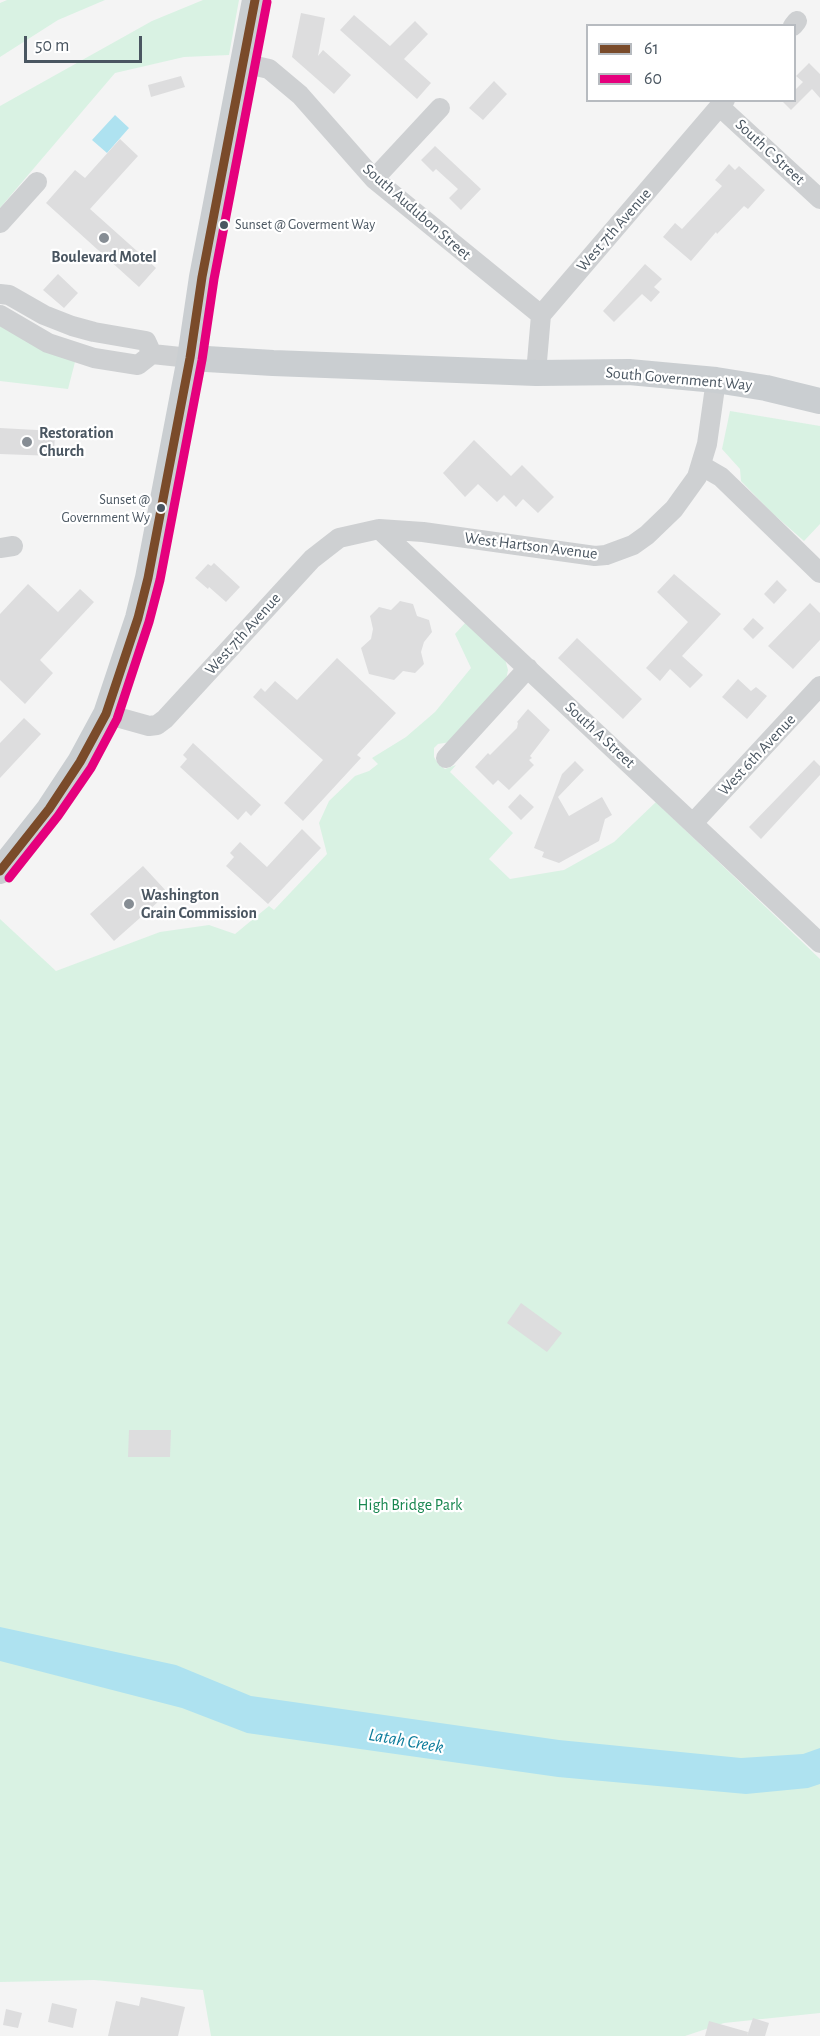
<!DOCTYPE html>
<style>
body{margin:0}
#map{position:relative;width:820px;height:2036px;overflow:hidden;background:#f4f4f4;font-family:"Alegreya Sans",sans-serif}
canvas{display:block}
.legend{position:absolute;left:586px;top:24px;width:210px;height:78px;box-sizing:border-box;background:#fff;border:2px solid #b7bbc0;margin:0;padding:8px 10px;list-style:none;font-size:18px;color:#4a5661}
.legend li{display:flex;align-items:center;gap:12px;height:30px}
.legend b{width:30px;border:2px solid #b7bbc0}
.scale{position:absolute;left:24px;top:36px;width:118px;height:27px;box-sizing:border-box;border:3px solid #4a5661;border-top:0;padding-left:8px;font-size:18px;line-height:21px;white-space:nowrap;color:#4a5661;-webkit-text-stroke:4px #fff;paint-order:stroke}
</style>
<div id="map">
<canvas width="820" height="2036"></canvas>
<ul class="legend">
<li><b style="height:8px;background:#7a4b2a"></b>61</li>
<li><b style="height:8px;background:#e5007d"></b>60</li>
</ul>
<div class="scale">50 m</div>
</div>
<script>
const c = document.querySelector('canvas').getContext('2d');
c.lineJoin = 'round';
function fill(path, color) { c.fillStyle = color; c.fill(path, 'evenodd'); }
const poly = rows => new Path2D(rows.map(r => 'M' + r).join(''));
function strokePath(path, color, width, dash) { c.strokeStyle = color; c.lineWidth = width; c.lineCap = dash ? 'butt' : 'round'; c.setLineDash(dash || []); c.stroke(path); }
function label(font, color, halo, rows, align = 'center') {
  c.font = font + ' "Alegreya Sans",sans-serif'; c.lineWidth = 4.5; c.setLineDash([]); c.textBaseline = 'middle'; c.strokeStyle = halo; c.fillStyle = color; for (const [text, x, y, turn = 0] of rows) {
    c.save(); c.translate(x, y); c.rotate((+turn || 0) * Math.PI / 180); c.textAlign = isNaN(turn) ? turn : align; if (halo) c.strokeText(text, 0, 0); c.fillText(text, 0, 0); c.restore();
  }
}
fill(poly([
 [7,0,105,0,58,20,0,57,0,3],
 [203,0,239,0,229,55,184,57,115,73,0,208,0,106,152,21],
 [0,324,75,362,68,389,0,381],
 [730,411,820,426,820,524,804,541,771,512,741,481,740,469,722,449],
 [466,622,505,659,508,670,506,680,457,741,438,744,434,748,434,757,439,765,445,769,456,765,450,772,513,833,489,859,510,879,564,870,614,842,656,802,820,959,820,2013,724,2023,685,2036,211,2036,203,1990,94,1980,0,1982,0,919,56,971,160,932,209,925,235,934,269,906,274,910,327,854,319,823,329,801,355,776,369,771,378,764,372,758,406,737,435,712,471,668,455,634]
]), '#d9f2e3');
fill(poly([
 [115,115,129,128,107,153,92,140],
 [0,1627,176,1665,251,1696,559,1740,741,1758,803,1754,820,1748,820,1784,808,1788,746,1794,558,1777,247,1733,182,1708,0,1661]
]), '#aee2f0');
fill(poly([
 [301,13,325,18,318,56,323,50,351,75,334,94,292,57],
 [354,15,390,46,415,21,428,34,404,59,431,83,417,99,340,30],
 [809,63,820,74,820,98,812,89,791,110,783,102,795,100,795,90,803,82,796,76],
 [181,76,185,87,151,97,148,85],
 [494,81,507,94,483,120,469,108],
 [120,139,138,156,90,209,156,268,139,287,46,203,75,170,85,178],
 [435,146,481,189,461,210,449,198,458,189,436,169,433,172,421,160],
 [729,164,735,170,739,166,765,190,748,209,744,206,717,234,716,232,691,261,663,237,675,223,682,229,722,186,715,180],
 [645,264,662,279,654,287,660,292,651,302,642,294,614,322,603,311],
 [58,274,78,293,64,308,43,290],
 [0,428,55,431,54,456,0,454],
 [474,440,511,476,522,465,554,497,538,513,523,499,516,507,504,495,497,502,478,484,465,497,443,473],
 [214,563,240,587,226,602,209,587,208,589,195,578,208,564,211,566],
 [674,574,721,614,682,656,703,675,690,688,670,669,660,681,646,668,688,622,657,592],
 [777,580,787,590,774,604,764,594],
 [28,584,58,612,80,589,94,602,40,660,53,673,25,704,0,680,0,614],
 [400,601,413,604,417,616,429,620,432,632,424,642,421,652,424,664,415,673,403,671,394,680,369,674,361,648,371,639,373,629,370,616,379,607,391,610],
 [810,603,820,613,820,640,793,669,768,646],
 [753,618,764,628,753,639,743,629],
 [577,638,642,699,623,719,558,658],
 [337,658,396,713,357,755,361,758,303,821,284,803,323,760,253,697,261,688,265,692,275,681,297,700],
 [738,679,751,691,756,687,767,696,747,719,722,697],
 [528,709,550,730,530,756,532,758,529,760,534,765,509,790,498,780,493,785,475,767,488,753,490,755,517,728,518,723,517,722],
 [24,718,41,734,0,778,0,743],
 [193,743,261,805,251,816,246,811,238,820,180,767,187,759,183,755],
 [814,760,820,766,820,775,761,839,749,827],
 [575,761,584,770,558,797,569,816,602,797,612,815,605,819,599,841,559,863,542,857,544,852,534,848,562,774],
 [520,794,534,807,521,820,508,807],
 [302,829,321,848,268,904,226,866,234,857,230,853,240,842,267,867],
 [143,866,168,893,114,941,90,914],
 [521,1303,562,1333,547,1352,507,1323],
 [129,1430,171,1430,170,1457,128,1457],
 [141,1997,185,2007,178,2036,108,2036,116,2001,139,2006],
 [52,2003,77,2009,73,2028,48,2022],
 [6,2009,22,2013,18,2028,3,2025],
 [753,2018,769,2023,765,2036,747,2036],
 [709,2021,748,2032,747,2036,705,2036]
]), '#ddddde');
strokePath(poly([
 [793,26,797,21],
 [243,63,269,69,300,95,374,179,541,315],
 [719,106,820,199],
 [374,179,440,108],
 [0,223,37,182],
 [0,294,9,295,44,315,72,326,94,332,146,341,152,354],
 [0,315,48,343,94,358,138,365,152,354,190,358],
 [536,373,541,315,725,100],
 [702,466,721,477,820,573],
 [379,529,820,943],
 [0,548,13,546],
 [106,714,149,726,157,725,165,719,312,559,339,538,379,529,423,532,595,556,606,555,633,545,647,535,674,509,697,477,707,444,716,380],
 [446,758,528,668],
 [693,823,820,686]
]), '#ced0d2', 20);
strokePath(poly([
 [190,358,273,363,536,373,629,372,716,380,766,388,820,401],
 [0,871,49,809,80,762,106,714,138,618,148,578,190,358,202,277,255,0]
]), '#caced1', 26);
strokePath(poly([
 [0,871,49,809,80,762,106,714,138,618,148,578,190,358,202,277,255,0]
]), '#7a4b2a', 9);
strokePath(poly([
 [9,878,58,816,91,768,117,719,149,622,160,580,202,360,214,279,267,2]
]), '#e5007d', 9);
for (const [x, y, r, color] of [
 [224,225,5,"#4a5661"],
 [104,238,6,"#868d94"],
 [27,442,6,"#868d94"],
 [161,508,5,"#4a5661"],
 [129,904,6,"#868d94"]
]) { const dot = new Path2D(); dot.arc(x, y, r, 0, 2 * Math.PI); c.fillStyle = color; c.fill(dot); strokePath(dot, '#fff', 2); }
label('14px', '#4a5661', '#fff', [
 ["Sunset @ Goverment Way",235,225],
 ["Sunset @",150,500,"right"],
 ["Government Wy",150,518,"right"]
], 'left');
label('16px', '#4a5661', '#fff', [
 ["South C Street",770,152,43],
 ["South Audubon Street",417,212,41],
 ["West 7th Avenue",614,230,-49],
 ["South Government Way",679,379,5],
 ["West Hartson Avenue",531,546,7],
 ["West 7th Avenue",243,634,-48],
 ["South A Street",600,735,43],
 ["West 6th Avenue",757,755,-47]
]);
label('bold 16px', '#4a5661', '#fff', [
 ["Boulevard Motel",104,257,"center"],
 ["Restoration",39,433],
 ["Church",39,451],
 ["Washington",141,895],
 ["Grain Commission",141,913]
], 'left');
label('16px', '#17864f', '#fff', [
 ["High Bridge Park",410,1505]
]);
label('italic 18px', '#0c7c9b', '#fff', [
 ["Latah Creek",406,1741,10]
]);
</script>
